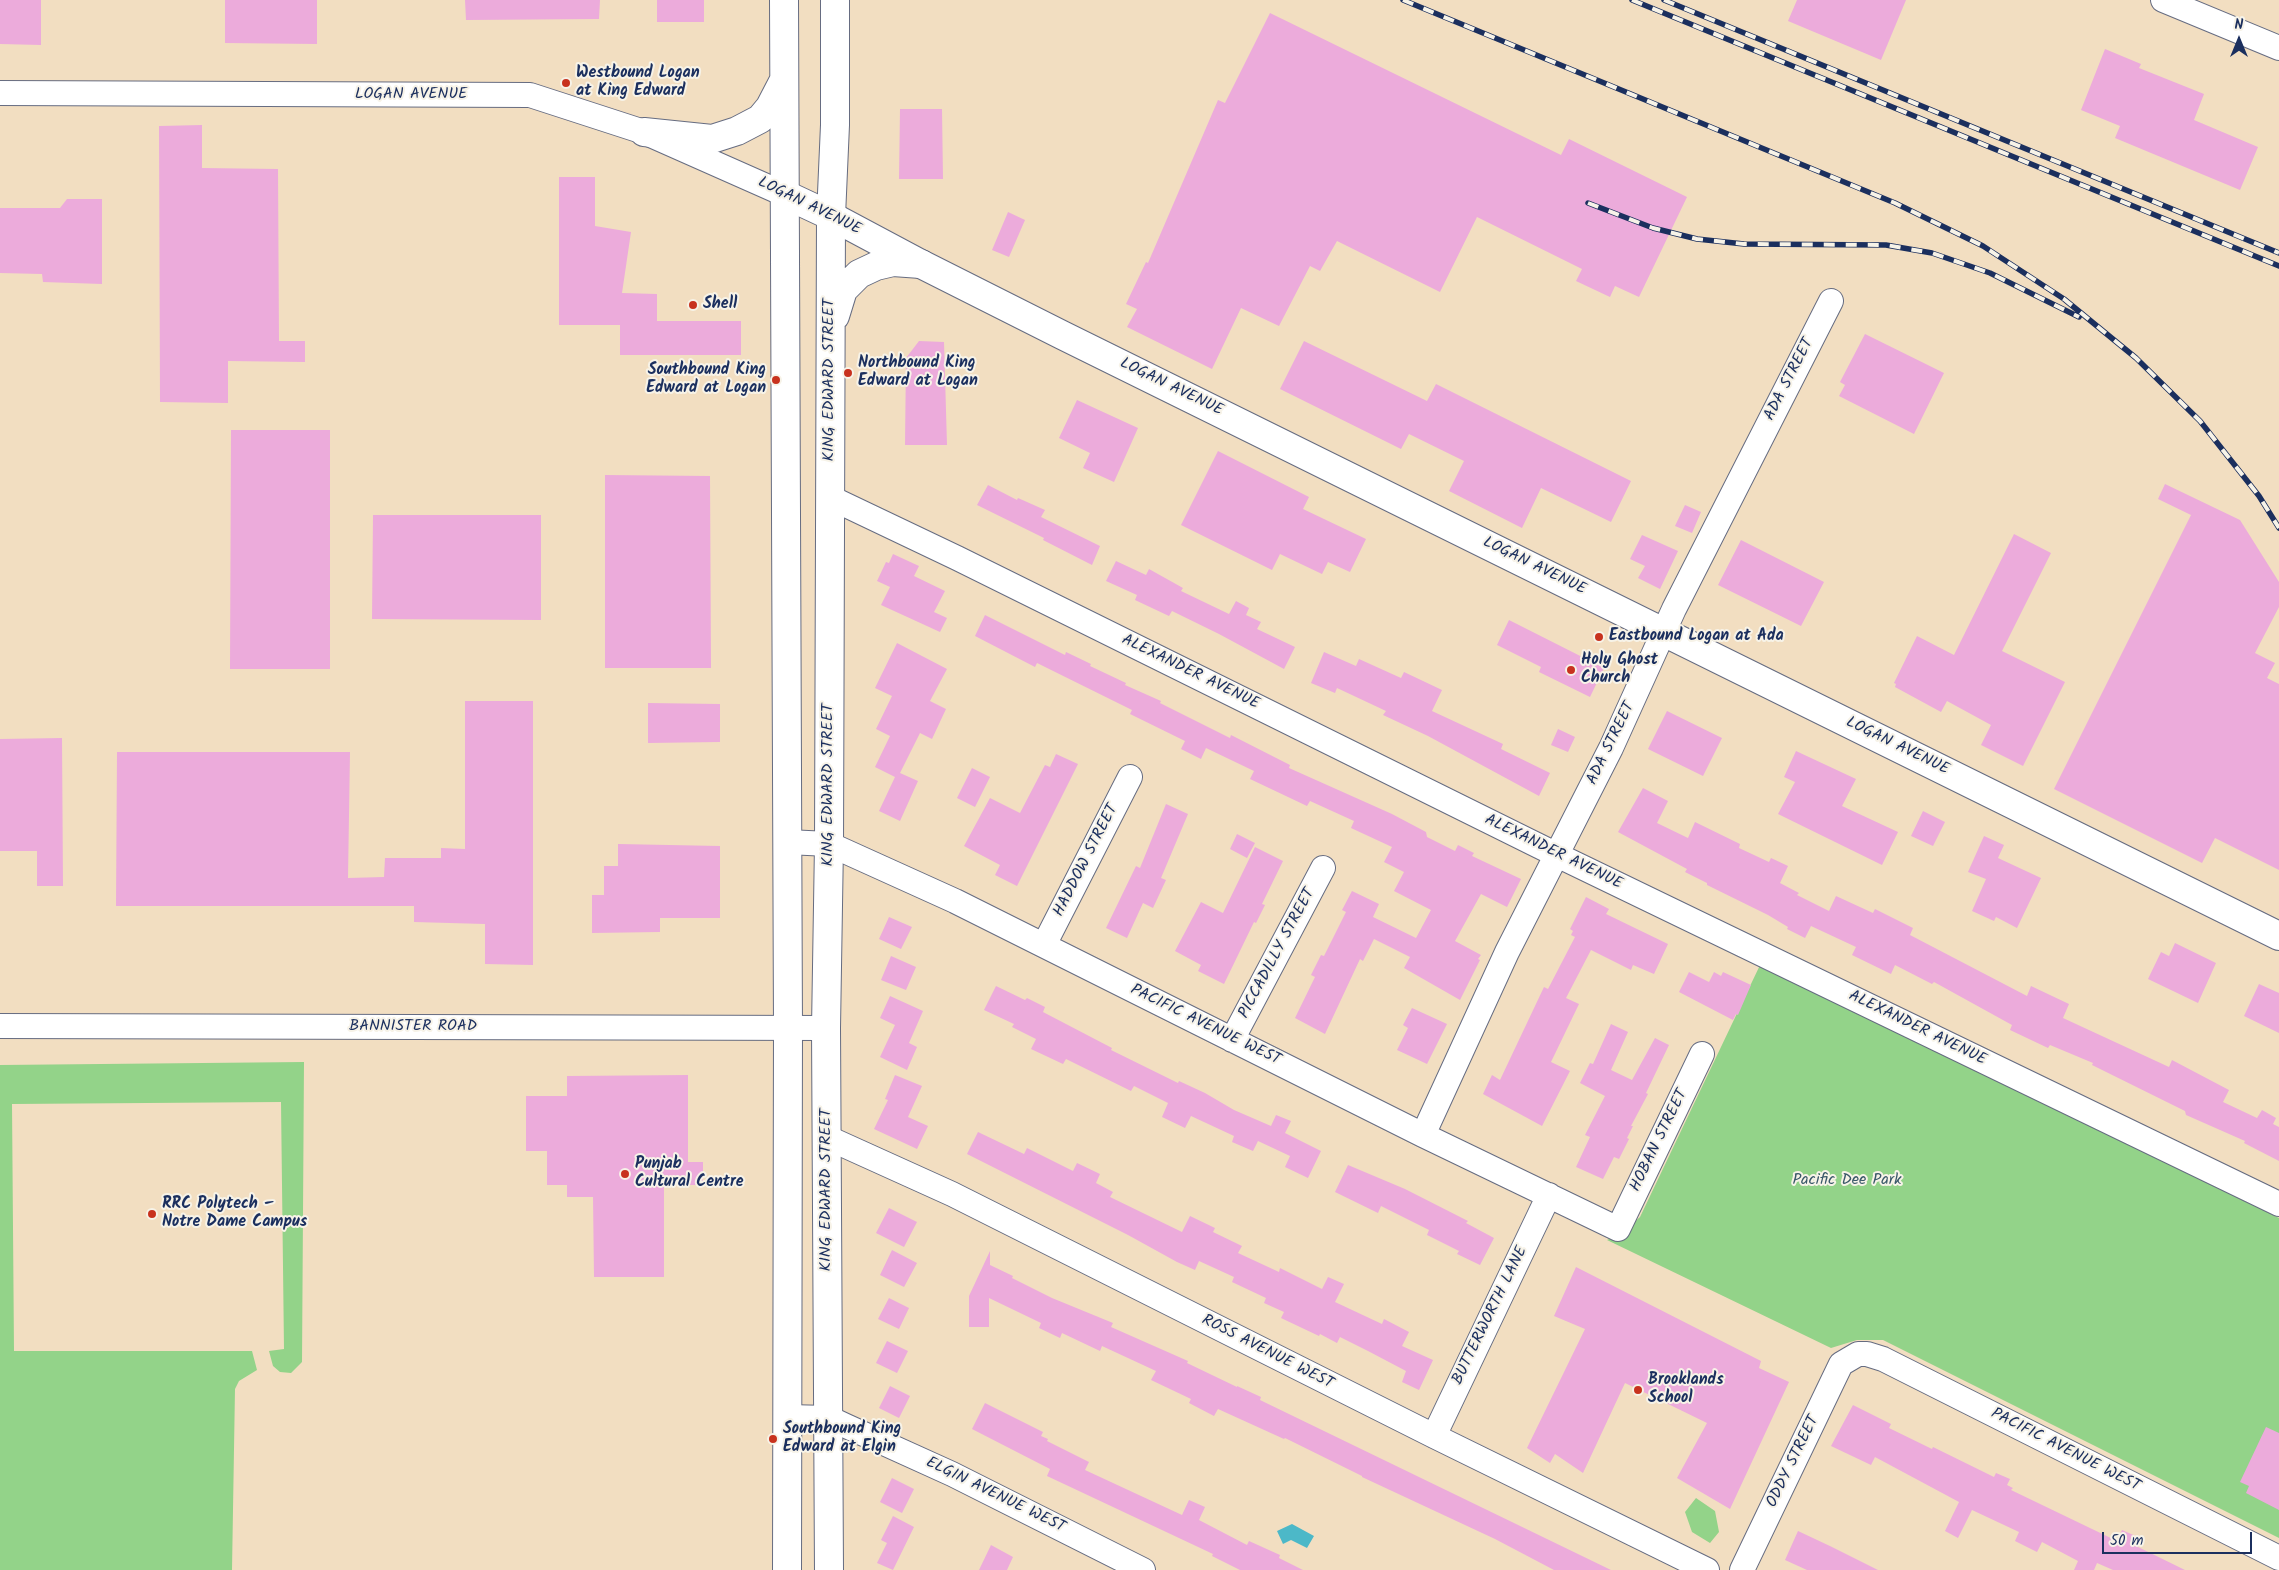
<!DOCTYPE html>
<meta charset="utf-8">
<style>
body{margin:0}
#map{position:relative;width:2279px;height:1570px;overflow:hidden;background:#f2dec1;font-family:Kalam,sans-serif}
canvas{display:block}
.north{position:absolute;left:2214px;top:15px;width:50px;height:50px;-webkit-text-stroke:4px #f7f3e8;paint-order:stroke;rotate:0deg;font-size:14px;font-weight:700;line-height:20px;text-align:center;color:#1b2f5e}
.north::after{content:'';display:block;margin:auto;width:18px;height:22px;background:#1b2f5e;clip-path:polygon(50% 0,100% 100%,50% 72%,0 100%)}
.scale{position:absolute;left:2102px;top:1532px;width:150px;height:22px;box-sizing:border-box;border:2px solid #1b2f5e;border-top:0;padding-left:6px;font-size:15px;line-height:18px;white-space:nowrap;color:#1b2f5e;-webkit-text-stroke:4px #f7f3e8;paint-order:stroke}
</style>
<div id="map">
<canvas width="2279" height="1570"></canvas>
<div class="north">N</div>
<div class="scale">50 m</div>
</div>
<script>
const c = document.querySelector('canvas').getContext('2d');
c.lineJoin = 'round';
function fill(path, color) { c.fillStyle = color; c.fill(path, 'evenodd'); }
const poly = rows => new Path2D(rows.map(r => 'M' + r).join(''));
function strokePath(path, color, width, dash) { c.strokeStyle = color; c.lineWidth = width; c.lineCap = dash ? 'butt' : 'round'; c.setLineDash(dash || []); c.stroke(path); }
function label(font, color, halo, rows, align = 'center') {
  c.font = font + ' Kalam,sans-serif'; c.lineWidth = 4; c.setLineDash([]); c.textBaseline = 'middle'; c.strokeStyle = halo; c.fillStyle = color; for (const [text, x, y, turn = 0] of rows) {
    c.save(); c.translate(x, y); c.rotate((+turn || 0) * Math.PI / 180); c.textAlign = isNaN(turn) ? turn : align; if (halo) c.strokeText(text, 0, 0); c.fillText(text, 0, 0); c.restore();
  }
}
fill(poly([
 [1761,963,2279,1218,2279,1538,1883,1340,1857,1340,1831,1348,1607,1240,1623,1232,1640,1217],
 [304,1062,302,1362,291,1373,280,1372,273,1366,269,1351,284,1349,281,1102,12,1104,14,1351,252,1351,257,1370,239,1381,235,1389,232,1570,0,1570,0,1065],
 [1696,1498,1715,1511,1719,1532,1710,1543,1692,1532,1685,1512]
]), '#93d389');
fill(poly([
 [1292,1524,1314,1536,1307,1548,1291,1540,1283,1544,1277,1531]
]), '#4cb8c8');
fill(poly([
 [0,0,41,0,41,45,0,44],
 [225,0,317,0,317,44,225,43],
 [465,0,600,0,599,19,466,20],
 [657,0,704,0,704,22,657,22],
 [1797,0,1906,0,1881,60,1788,21],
 [1270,13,1561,155,1569,139,1687,197,1639,297,1615,286,1610,297,1576,281,1582,269,1477,217,1440,292,1337,241,1320,271,1310,266,1279,326,1241,308,1212,369,1127,327,1137,309,1126,304,1146,262,1148,263,1218,100,1225,103],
 [2105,49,2141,64,2139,68,2204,94,2194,120,2258,147,2240,190,2115,138,2120,126,2081,110],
 [900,109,942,109,943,179,899,179],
 [202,125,202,168,278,169,279,341,305,341,305,362,228,361,228,403,160,402,159,126],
 [559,177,595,177,595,226,631,232,622,293,657,294,657,321,741,321,741,355,620,355,620,325,559,325],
 [67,199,102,199,102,284,43,282,42,274,0,273,0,208,60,208],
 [1008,212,1025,220,1009,257,992,250],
 [1865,334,1944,373,1914,434,1839,396,1845,385,1840,382],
 [919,341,944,342,947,445,905,445,906,358],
 [1304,341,1427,401,1436,384,1631,481,1611,522,1541,488,1522,528,1449,491,1464,461,1409,434,1401,449,1280,389],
 [1077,400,1138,428,1114,482,1083,468,1090,453,1059,438],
 [231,430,330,430,330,669,230,669],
 [1218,451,1309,497,1303,509,1366,539,1350,572,1328,562,1322,574,1280,554,1272,570,1181,525],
 [605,475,710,476,711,668,605,668],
 [2165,484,2240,520,2279,582,2279,607,2255,653,2275,663,2267,678,2279,684,2279,870,2215,838,2202,863,2054,789,2191,515,2158,499],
 [988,485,1017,500,1018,498,1045,510,1041,517,1100,546,1092,565,1043,540,1044,538,977,505],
 [1685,505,1701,512,1692,533,1675,526],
 [373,515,541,515,541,620,372,619],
 [2014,534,2051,553,2002,651,2065,682,2023,766,1981,745,1991,725,1947,701,1941,712,1895,687,1896,684,1894,683,1917,636,1954,655],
 [1642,535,1678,551,1660,589,1638,578,1645,566,1630,559],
 [1741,540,1824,582,1801,626,1718,585],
 [893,554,919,566,914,576,945,591,934,612,947,618,940,632,881,605,890,587,877,581,886,562,889,563],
 [1116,561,1146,575,1149,569,1183,588,1181,591,1229,614,1236,601,1249,608,1246,615,1261,622,1257,629,1295,647,1284,669,1219,634,1172,611,1169,616,1135,600,1137,595,1106,581],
 [985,615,1065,655,1066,652,1091,664,1090,666,1126,683,1125,685,1161,701,1160,703,1230,738,1231,735,1290,765,1289,768,1392,814,1426,832,1427,837,1455,851,1458,845,1474,853,1472,856,1521,879,1507,907,1481,894,1455,941,1481,955,1478,959,1480,960,1460,1000,1404,968,1410,957,1374,939,1363,961,1360,959,1325,1034,1295,1018,1315,977,1311,975,1321,955,1324,956,1346,912,1342,910,1352,891,1379,904,1373,917,1416,938,1431,910,1394,891,1404,872,1384,862,1392,847,1351,828,1354,821,1310,801,1307,806,1250,779,1254,771,1206,748,1201,759,1181,749,1185,741,1130,714,1132,710,1037,663,1035,667,975,636],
 [1509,620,1604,668,1590,697,1539,672,1541,667,1497,645],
 [897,643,947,669,930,701,946,709,932,739,920,733,900,773,918,781,900,821,879,811,895,777,875,767,890,736,876,729,892,696,875,688],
 [1324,652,1356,666,1359,659,1401,678,1404,672,1442,690,1432,711,1503,744,1501,749,1550,773,1539,796,1428,736,1383,715,1386,711,1337,688,1335,693,1311,683],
 [465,701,533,701,533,965,485,964,485,924,414,922,414,906,116,906,117,752,350,752,348,878,384,877,385,858,441,858,441,848,465,849],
 [648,703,720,704,720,742,648,743],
 [1667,711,1722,738,1703,776,1648,749],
 [1558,729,1575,737,1568,752,1551,745],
 [62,738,63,886,37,886,37,851,0,851,0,739],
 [1796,751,1856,779,1842,806,1898,832,1882,865,1778,814,1795,782,1784,777],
 [1056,754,1078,764,1017,886,995,875,1000,865,964,846,990,798,1020,813,1045,765,1050,767],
 [972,768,990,777,975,807,957,798],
 [1643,788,1668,801,1657,823,1688,838,1695,822,1740,844,1739,848,1769,862,1771,858,1788,866,1780,883,1799,893,1797,895,1829,911,1836,896,1873,913,1875,909,1913,928,1910,935,2027,996,2031,986,2069,1004,2063,1018,2169,1067,2172,1060,2229,1090,2223,1102,2257,1118,2262,1110,2276,1118,2273,1124,2279,1127,2279,1161,2244,1143,2245,1141,2186,1115,2185,1111,2092,1065,2093,1063,2050,1045,2048,1048,2010,1030,2012,1025,1934,982,1932,984,1895,965,1891,974,1852,955,1856,947,1811,926,1805,938,1787,929,1788,927,1768,915,1707,885,1707,883,1685,872,1687,869,1618,832],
 [1166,804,1188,814,1161,878,1166,880,1153,908,1143,903,1127,938,1106,928,1136,866,1140,868],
 [1923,811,1945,822,1933,846,1911,836],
 [1237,834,1255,843,1247,858,1230,849],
 [1984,836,2004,845,1998,858,2041,878,2017,928,1996,917,1994,921,1972,911,1986,879,1968,872],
 [618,844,720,846,720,918,660,918,660,932,592,933,592,895,604,895,604,866,618,866],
 [1255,847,1283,861,1262,904,1265,905,1256,923,1254,922,1224,984,1198,971,1201,965,1175,951,1201,902,1223,913],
 [1586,897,1609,909,1606,914,1668,944,1654,974,1633,965,1631,970,1591,950,1566,998,1579,1004,1551,1062,1570,1071,1542,1126,1483,1094,1492,1075,1500,1080,1544,987,1548,989,1575,937,1571,935,1573,931,1570,929],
 [889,917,912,927,901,949,879,939],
 [2175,943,2216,963,2198,1003,2148,979,2161,952,2169,956],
 [891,956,916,967,906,990,881,980],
 [1689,972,1709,982,1714,972,1721,976,1723,972,1751,985,1738,1015,1736,1014,1733,1020,1679,992],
 [2259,984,2279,993,2279,1033,2244,1016],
 [996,986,1025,1000,1027,998,1045,1007,1043,1012,1112,1048,1111,1050,1178,1083,1179,1081,1205,1093,1234,1110,1271,1126,1276,1115,1291,1121,1285,1133,1321,1151,1308,1178,1285,1167,1290,1156,1258,1141,1253,1151,1232,1142,1234,1136,1191,1116,1185,1128,1162,1117,1168,1103,1134,1086,1131,1091,1066,1059,1063,1064,1031,1049,1036,1039,1012,1027,1014,1024,984,1010],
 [890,996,923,1011,909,1043,917,1047,907,1070,880,1057,895,1025,880,1018],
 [1412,1008,1447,1024,1427,1064,1397,1050,1408,1028,1403,1025],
 [1611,1024,1628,1032,1611,1070,1632,1080,1655,1038,1669,1045,1646,1093,1648,1094,1631,1126,1633,1126,1627,1138,1629,1139,1619,1159,1614,1157,1603,1179,1576,1167,1590,1137,1585,1135,1605,1096,1580,1083,1590,1063,1593,1064],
 [688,1075,688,1162,703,1162,703,1185,664,1185,664,1277,594,1277,593,1197,567,1197,567,1185,547,1185,547,1151,526,1151,526,1096,567,1096,567,1076],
 [895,1075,922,1086,908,1117,928,1126,917,1149,874,1129,888,1100,885,1099],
 [978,1132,1024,1154,1027,1148,1073,1171,1077,1163,1100,1174,1096,1183,1113,1192,1110,1197,1182,1232,1190,1216,1215,1228,1213,1232,1242,1246,1238,1253,1279,1272,1280,1268,1322,1289,1328,1277,1344,1284,1335,1302,1382,1324,1384,1319,1409,1332,1402,1346,1433,1360,1419,1390,1402,1382,1406,1371,1368,1351,1340,1337,1337,1343,1320,1334,1319,1336,1281,1318,1284,1312,1264,1303,1266,1298,1232,1282,1234,1277,1199,1261,1195,1270,1177,1262,1128,1235,967,1154],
 [1348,1165,1405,1189,1468,1221,1466,1223,1494,1238,1480,1265,1457,1254,1459,1251,1427,1235,1429,1230,1381,1206,1378,1213,1335,1192],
 [889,1208,917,1222,904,1247,876,1233],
 [892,1250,917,1263,904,1287,880,1275],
 [990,1251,990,1265,1013,1276,1012,1278,1052,1298,1113,1323,1111,1327,1188,1361,1187,1363,1237,1387,1237,1386,1261,1397,1260,1400,1611,1570,1554,1570,1495,1539,1362,1477,1362,1476,1285,1438,1284,1439,1218,1409,1214,1416,1189,1403,1191,1399,1151,1380,1156,1371,1102,1346,1100,1351,1062,1333,1060,1338,1039,1328,1041,1323,989,1298,989,1327,969,1327,969,1296],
 [1576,1267,1761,1361,1759,1368,1789,1382,1730,1509,1677,1478,1707,1423,1625,1383,1583,1473,1555,1454,1550,1463,1527,1448,1585,1329,1554,1316],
 [889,1298,909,1308,899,1329,878,1319],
 [887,1341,908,1351,897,1373,876,1363],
 [890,1386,910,1396,899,1418,879,1408],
 [985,1403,1043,1432,1041,1436,1048,1439,1047,1441,1089,1462,1085,1470,1182,1515,1189,1500,1205,1507,1199,1520,1247,1545,1249,1541,1280,1555,1279,1558,1303,1570,1240,1570,1212,1556,1213,1554,1047,1476,1050,1469,972,1429],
 [1853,1405,1891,1424,1889,1428,1932,1449,1933,1447,1994,1477,1996,1473,2010,1479,2007,1485,2013,1488,2011,1490,2117,1541,2122,1530,2138,1537,2134,1545,2185,1570,2113,1570,2097,1563,2094,1570,2074,1570,2078,1561,2042,1542,2037,1552,2015,1541,2019,1532,1972,1510,1958,1538,1945,1531,1959,1502,1875,1457,1871,1465,1831,1446],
 [2266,1427,2279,1433,2279,1510,2246,1493,2249,1486,2240,1482],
 [892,1478,914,1489,902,1513,880,1502],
 [893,1516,914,1527,893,1570,877,1563,887,1543,881,1540],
 [1798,1531,1832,1547,1878,1570,1807,1570,1785,1560],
 [991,1545,1013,1557,1007,1570,979,1570]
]), '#ecabdb');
const minor = poly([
 [2163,0,2279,48],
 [0,93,530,95,644,132,784,194],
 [829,497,957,558,1557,855,2279,1204],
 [787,842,829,844,955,901,1423,1135,1618,1229,1702,1054],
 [1044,945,1130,777],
 [0,1026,826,1028],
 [1232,1040,1323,868],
 [1423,1135,1507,952,1611,748,1674,609,1831,301],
 [826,1137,952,1194,1434,1436,1707,1570],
 [787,1417,829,1418,846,1426,952,1474,1143,1570],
 [1434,1436,1549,1195],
 [1742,1570,1841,1364,1858,1354,1867,1354,1883,1359,2279,1558]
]);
const secondary = poly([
 [784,194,831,216,921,264,1062,335,2279,936]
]);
const primary = poly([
 [784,0,788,1027,787,1570],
 [644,132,712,139,737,131,760,119,770,107,784,80],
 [835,316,843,290,859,274,876,266,893,262,921,264],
 [829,1570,826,1028,829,844,831,216,835,125,835,0]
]);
strokePath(minor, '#666c81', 26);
strokePath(secondary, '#666c81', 30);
strokePath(primary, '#666c81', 30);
strokePath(minor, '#fff', 24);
strokePath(secondary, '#fff', 28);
strokePath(primary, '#fff', 28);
const rail = poly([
 [1403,0,1895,203,1983,246,2064,299,2136,358,2200,421,2259,496,2279,528],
 [1632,0,2279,266],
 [1664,0,2279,253],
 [1588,203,1653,228,1697,239,1744,244,1886,245,1932,253,1990,273,2079,317]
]);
strokePath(rail, '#1b2f5e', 5.5);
strokePath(rail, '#f7f3e8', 4, [11]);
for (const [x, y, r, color] of [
 [566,83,5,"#c8321e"],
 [693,305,5,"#c8321e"],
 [848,373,5,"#c8321e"],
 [776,380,5,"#c8321e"],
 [1599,637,5,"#c8321e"],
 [1571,670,5,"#c8321e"],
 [625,1174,5,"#c8321e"],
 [152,1214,5,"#c8321e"],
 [1638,1390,5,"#c8321e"],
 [773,1439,5,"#c8321e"]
]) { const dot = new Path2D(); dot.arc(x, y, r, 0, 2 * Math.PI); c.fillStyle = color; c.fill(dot); strokePath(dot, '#f7f3e8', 2); }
label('bold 16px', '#1b2f5e', '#f7f3e8', [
 ["Westbound Logan",576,74],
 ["at King Edward",576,92],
 ["Shell",703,305],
 ["Northbound King",858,364],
 ["Edward at Logan",858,382],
 ["Southbound King",766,371,"right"],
 ["Edward at Logan",766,389,"right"],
 ["Eastbound Logan at Ada",1609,637],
 ["Holy Ghost",1581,661],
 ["Church",1581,679],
 ["Punjab",635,1165],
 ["Cultural Centre",635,1183],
 ["RRC Polytech –",162,1205],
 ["Notre Dame Campus",162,1223],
 ["Brooklands",1648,1381],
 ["School",1648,1399],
 ["Southbound King",783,1430],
 ["Edward at Elgin",783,1448]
], 'left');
label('16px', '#1b2f5e', '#f7f3e8', [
 ["LOGAN AVENUE",411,95],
 ["LOGAN AVENUE",809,207,26],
 ["KING EDWARD STREET",830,380,-90],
 ["ADA STREET",1790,380,-63],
 ["LOGAN AVENUE",1171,388,26],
 ["LOGAN AVENUE",1534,567,26],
 ["ALEXANDER AVENUE",1190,673,26],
 ["ADA STREET",1612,744,-64],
 ["LOGAN AVENUE",1897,747,26],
 ["KING EDWARD STREET",829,785,-90],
 ["ALEXANDER AVENUE",1553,853,26],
 ["HADDOW STREET",1087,861,-63],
 ["PICCADILLY STREET",1278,954,-62],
 ["PACIFIC AVENUE WEST",1205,1026,26],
 ["BANNISTER ROAD",413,1027],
 ["ALEXANDER AVENUE",1917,1029,26],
 ["HOBAN STREET",1660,1141,-64],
 ["KING EDWARD STREET",827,1190,-90],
 ["BUTTERWORTH LANE",1491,1316,-64],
 ["ROSS AVENUE WEST",1267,1353,27],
 ["PACIFIC AVENUE WEST",2065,1451,27],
 ["ODDY STREET",1794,1462,-64],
 ["ELGIN AVENUE WEST",995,1496,26]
]);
label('16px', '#395869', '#f7f3e8', [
 ["Pacific Dee Park",1847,1181]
]);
</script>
